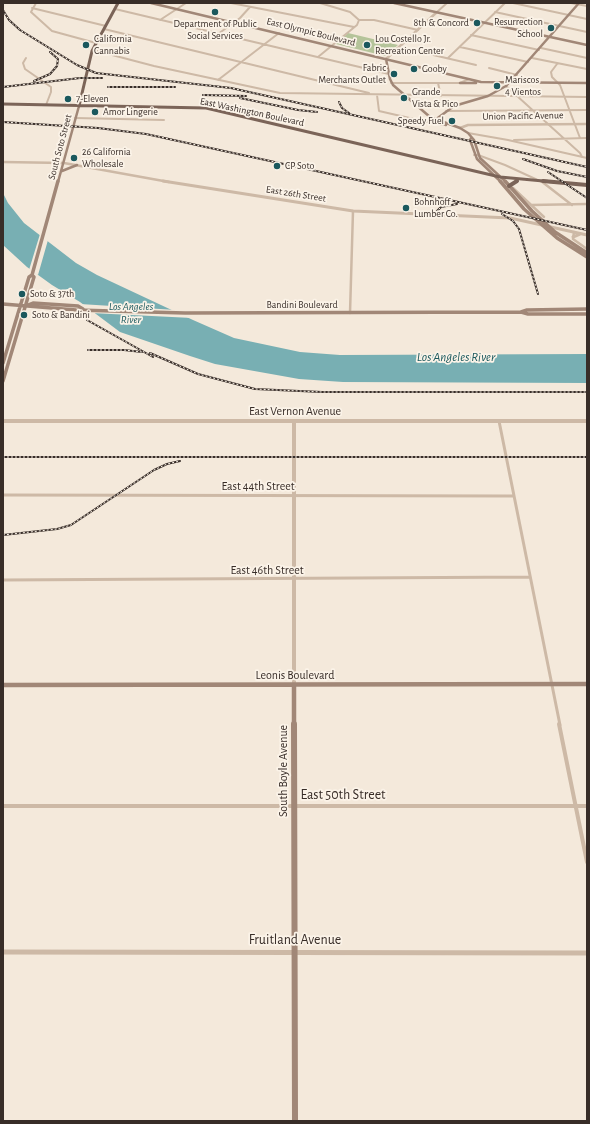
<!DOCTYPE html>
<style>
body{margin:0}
#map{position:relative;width:590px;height:1124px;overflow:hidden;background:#f4e9db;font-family:"Alegreya Sans",sans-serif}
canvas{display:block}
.frame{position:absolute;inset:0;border:4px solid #382d28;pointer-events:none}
</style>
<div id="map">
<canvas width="590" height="1124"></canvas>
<div class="frame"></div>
</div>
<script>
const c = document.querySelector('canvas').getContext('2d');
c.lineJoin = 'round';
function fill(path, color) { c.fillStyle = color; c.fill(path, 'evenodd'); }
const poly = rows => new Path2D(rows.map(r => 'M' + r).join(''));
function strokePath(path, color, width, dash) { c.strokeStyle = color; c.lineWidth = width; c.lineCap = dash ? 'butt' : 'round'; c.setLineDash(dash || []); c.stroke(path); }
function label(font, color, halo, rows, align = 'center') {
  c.font = font + ' "Alegreya Sans",sans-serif'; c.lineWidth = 3.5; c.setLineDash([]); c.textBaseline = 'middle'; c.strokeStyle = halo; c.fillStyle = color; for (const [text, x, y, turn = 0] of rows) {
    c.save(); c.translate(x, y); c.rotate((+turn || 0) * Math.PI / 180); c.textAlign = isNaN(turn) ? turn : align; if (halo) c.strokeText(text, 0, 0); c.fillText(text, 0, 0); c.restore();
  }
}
fill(poly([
 [348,33,398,45,385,56,336,44]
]), '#b5c49a');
fill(poly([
 [3,193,8,203,24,223,76,263,97,275,193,320,234,338,300,352,340,355,587,354,587,383,343,382,299,379,215,364,190,356,120,332,80,302,52,285,27,267,3,245]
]), '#78afb3');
fill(poly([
 [40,234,48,240,38,275,29,270],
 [80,304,176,310,192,318,91,313]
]), '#f4e9db');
strokePath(poly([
 [36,3,31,12,52,31,96,43],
 [231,3,354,27],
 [320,3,350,12,359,20],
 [513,3,587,19],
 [571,3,587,6],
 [32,8,106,26],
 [115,9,389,74],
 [437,12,447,3],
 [495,12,587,32],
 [160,20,186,3],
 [359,20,374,20,418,30],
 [104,29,369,93],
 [218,34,240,18,250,7],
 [471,35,539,50],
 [399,47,476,65],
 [460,47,528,62],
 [541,48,587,58],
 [93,50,154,66,280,93,587,97],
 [318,57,357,25,359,20],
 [26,58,23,63,25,69,51,87,51,92,46,105],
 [448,58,505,3],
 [532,58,587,69],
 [557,64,551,72,552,77,560,85,580,138],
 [489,68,517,75],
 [218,80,279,33],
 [391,83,460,83,469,79],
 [438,83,441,96],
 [506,86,580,153,582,157],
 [377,95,379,111,427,122,435,120],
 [446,111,587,110],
 [75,118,164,120],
 [468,133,508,140,587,158],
 [514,140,587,138],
 [474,155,478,155,505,165,542,182]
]), '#cdb9a6', 2);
strokePath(poly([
 [541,181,572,205],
 [513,188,544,217],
 [531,205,587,204],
 [574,232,573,239,587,249],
 [350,313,353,211]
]), '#cdb9a6', 2.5);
strokePath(poly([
 [499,421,560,725],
 [3,495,514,496],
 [3,580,530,577]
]), '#cdb9a6', 3);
strokePath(poly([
 [559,724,587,862],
 [3,806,587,806]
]), '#cdb9a6', 4);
strokePath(poly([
 [386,59,437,12],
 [460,128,468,125,587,124],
 [3,162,64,163,169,182]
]), '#cdb9a6', 2.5);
strokePath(poly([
 [163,181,353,211,510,218,587,235],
 [573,237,580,234]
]), '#cdb9a6', 3);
strokePath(poly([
 [3,421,587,421],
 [294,421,294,685]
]), '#cdb9a6', 4);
strokePath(poly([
 [3,952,587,953]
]), '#cdb9a6', 5);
strokePath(poly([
 [151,3,481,82,587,83],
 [394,3,587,45],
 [386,59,390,79,393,85,430,117,460,128,468,133,474,140,480,158,506,182],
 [460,83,476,83],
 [435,120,454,106,488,96,506,86,579,3],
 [423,121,446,125],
 [471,138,470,140,477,159,501,182],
 [62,171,77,165],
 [58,182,79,106]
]), '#a18777', 2.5);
strokePath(poly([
 [500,181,524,209,557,238,587,257],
 [505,181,532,211,555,232,587,253],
 [3,304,76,310,185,313,521,312,528,314,587,314],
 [28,305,33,303,78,306,83,309],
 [521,312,527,310,587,309],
 [3,363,29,277,32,275,58,181],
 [3,381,34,277,32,275]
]), '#a18777', 3.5);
strokePath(poly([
 [3,685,587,684],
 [294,685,294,725]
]), '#a18777', 4.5);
strokePath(poly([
 [294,724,295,1121]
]), '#a18777', 6);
strokePath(poly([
 [3,104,206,108,500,177,554,182],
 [79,106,92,51,118,3],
 [515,182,517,181]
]), '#7b6458', 3);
strokePath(poly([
 [543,181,587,185],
 [509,186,517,181]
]), '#7b6458', 4);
const rail = poly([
 [3,10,9,20,20,30,77,65,96,73,231,88,587,167],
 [34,81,50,74,57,66,58,59,50,52],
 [3,87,80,78,102,78],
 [108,87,175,87],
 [203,95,246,96],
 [240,98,298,110,317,112],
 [339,102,342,108,349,113],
 [3,122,98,128,146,134,587,230],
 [523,159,557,171,587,177],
 [548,172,587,198],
 [502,214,513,221,519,229,538,294],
 [433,215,441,207,457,204],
 [87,320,153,357],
 [88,350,124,350,142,352],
 [150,353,198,374,255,389,322,392,587,392],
 [3,457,587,457],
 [3,535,57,529,71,525,154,470,167,464,180,461]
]);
strokePath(rail, '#382d28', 2);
strokePath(rail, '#fbf3e8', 1, [2]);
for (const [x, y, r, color] of [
 [215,12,4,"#1a585d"],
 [477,23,4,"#1a585d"],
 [551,28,4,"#1a585d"],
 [86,45,4,"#1a585d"],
 [367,45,4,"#1a585d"],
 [414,69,4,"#1a585d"],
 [394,74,4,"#1a585d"],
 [497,86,4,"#1a585d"],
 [404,98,4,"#1a585d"],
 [68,99,4,"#1a585d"],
 [95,112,4,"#1a585d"],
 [452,121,4,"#1a585d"],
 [74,158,4,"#1a585d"],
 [277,166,4,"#1a585d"],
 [406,208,4,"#1a585d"],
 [22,294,4,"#1a585d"],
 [24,315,4,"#1a585d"]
]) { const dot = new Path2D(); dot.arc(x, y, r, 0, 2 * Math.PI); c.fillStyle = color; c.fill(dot); strokePath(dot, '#fbf3e8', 1.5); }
label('10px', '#382d28', '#fbf3e8', [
 ["Resurrection",543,22,"right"],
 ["School",543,34,"right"],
 ["8th & Concord",469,23,"right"],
 ["Department of Public",215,24,"center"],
 ["Social Services",215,36,"center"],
 ["California",94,39],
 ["Cannabis",94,51],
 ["Lou Costello Jr.",375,39],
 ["Recreation Center",375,51],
 ["Fabric",386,68,"right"],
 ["Merchants Outlet",386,80,"right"],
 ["Gooby",422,69],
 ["Mariscos",505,80],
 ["4 Vientos",505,92],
 ["Grande",412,92],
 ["Vista & Pico",412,104],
 ["7-Eleven",76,99],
 ["Amor Lingerie",103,112],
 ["Speedy Fuel",444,121,"right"],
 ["26 California",82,152],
 ["Wholesale",82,164],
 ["CP Soto",285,166],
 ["Bohnhoff",414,202],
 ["Lumber Co.",414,214],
 ["Soto & 37th",30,294],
 ["Soto & Bandini",32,315]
], 'left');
label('10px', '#382d28', '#fbf3e8', [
 ["East Olympic Boulevard",311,32,14],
 ["East Washington Boulevard",252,112,12],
 ["Union Pacific Avenue",523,116,-1],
 ["South Soto Street",60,147,-75],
 ["East 26th Street",296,194,9],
 ["Bandini Boulevard",302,305]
]);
label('italic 11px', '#1a585d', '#fbf3e8', [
 ["Los Angeles",131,307],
 ["River",131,320]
]);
label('12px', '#382d28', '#fbf3e8', [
 ["East Vernon Avenue",295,411],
 ["East 44th Street",258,486],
 ["East 46th Street",267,570],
 ["Leonis Boulevard",295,675],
 ["South Boyle Avenue",283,771,-90]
]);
label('italic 13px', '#1a585d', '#fbf3e8', [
 ["Los Angeles River",456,357]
]);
label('14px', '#382d28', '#fbf3e8', [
 ["East 50th Street",343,795],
 ["Fruitland Avenue",295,940]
]);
</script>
